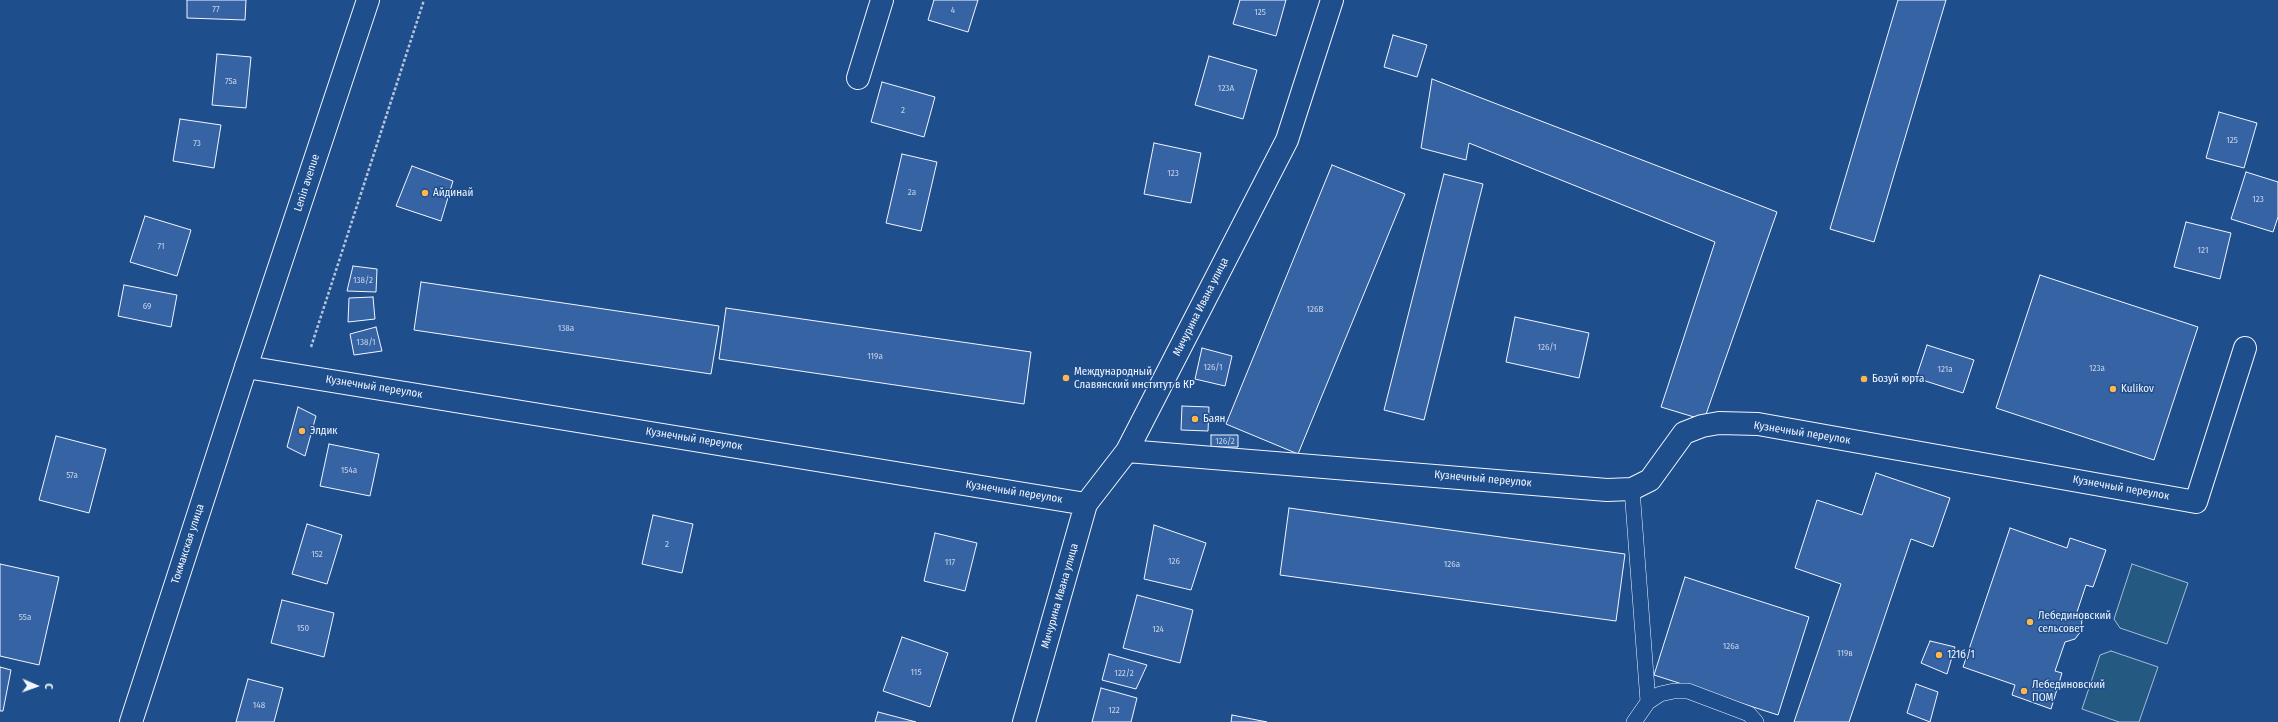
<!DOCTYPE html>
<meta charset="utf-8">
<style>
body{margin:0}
#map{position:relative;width:2278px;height:722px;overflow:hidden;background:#1f4e8c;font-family:"Fira Sans Condensed",sans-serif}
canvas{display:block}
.north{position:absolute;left:16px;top:666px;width:40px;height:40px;-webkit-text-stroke:3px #1f4e8c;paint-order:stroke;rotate:92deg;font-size:11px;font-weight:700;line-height:16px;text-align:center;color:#f2f6ff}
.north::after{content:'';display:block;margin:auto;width:14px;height:18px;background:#f2f6ff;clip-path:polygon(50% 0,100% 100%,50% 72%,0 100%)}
</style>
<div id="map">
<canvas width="2278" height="722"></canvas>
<div class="north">С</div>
</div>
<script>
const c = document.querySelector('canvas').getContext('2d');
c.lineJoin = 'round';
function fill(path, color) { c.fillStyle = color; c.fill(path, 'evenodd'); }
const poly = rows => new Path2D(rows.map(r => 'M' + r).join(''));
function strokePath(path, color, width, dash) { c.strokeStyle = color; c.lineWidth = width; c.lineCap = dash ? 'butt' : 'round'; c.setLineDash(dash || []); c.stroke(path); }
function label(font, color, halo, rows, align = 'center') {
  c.font = font + ' "Fira Sans Condensed",sans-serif'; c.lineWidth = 3; c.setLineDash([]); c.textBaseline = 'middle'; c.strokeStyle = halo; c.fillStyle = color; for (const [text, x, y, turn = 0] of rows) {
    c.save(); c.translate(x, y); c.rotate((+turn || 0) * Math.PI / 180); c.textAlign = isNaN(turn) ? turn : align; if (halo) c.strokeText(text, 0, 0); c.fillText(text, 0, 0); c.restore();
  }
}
const green = poly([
 [2132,564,2188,583,2167,644,2120,628,2114,619,2132,564],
 [2111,651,2158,667,2139,722,2119,722,2082,709,2100,655,2111,651]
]);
fill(green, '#245a82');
strokePath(green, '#a8bbd7', 1);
const building = poly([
 [187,0,246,0,245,20,187,18,187,0],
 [934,0,978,0,968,32,928,20,934,0],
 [1240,0,1286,0,1276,36,1233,24,1240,0],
 [1898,0,1946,0,1874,242,1830,229,1898,0],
 [1393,35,1427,45,1417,77,1384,67,1393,35],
 [217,54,251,57,246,108,212,105,217,54],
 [1209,56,1257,70,1243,119,1195,105,1209,56],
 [1432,79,1777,212,1704,420,1661,407,1715,242,1469,143,1466,160,1421,148,1432,79],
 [882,82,935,97,924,137,871,122,882,82],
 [2219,112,2257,123,2244,168,2206,158,2219,112],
 [180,119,221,125,214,168,173,161,180,119],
 [1154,143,1201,153,1191,203,1144,194,1154,143],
 [902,154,937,162,921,231,886,223,902,154],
 [1332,165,1405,194,1298,454,1226,424,1332,165],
 [412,166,453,181,441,221,396,206,412,166],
 [2246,172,2278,182,2278,217,2273,232,2231,219,2246,172],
 [1444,174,1483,184,1424,420,1384,410,1444,174],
 [145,216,191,230,177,276,130,262,145,216],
 [2186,222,2231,233,2220,279,2174,267,2186,222],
 [353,266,377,269,376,292,347,291,353,266],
 [2040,275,2198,327,2154,460,1996,408,2040,275],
 [421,282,719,326,711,374,414,330,421,282],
 [124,285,177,295,171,327,118,316,124,285],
 [373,297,375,319,348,322,349,298,373,297],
 [726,308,1031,352,1024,404,719,359,726,308],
 [1515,317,1589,333,1579,378,1506,362,1515,317],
 [376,327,382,351,354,355,350,334,376,327],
 [1927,345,1974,360,1963,393,1916,378,1927,345],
 [1202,348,1232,356,1225,386,1195,379,1202,348],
 [1182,406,1209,407,1208,431,1181,430,1182,406],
 [298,407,316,416,305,456,287,447,298,407],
 [1211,435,1238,435,1238,447,1211,447,1211,435],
 [56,436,106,449,89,513,39,500,56,436],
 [329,444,379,454,370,496,320,486,329,444],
 [1876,473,1950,498,1933,547,1911,539,1849,722,1794,722,1841,584,1795,568,1817,500,1862,515,1876,473],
 [1289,508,1625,554,1616,621,1280,575,1289,508],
 [653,515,693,524,682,573,642,564,653,515],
 [307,524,342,535,327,584,292,574,307,524],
 [1154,525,1206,543,1191,590,1144,579,1154,525],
 [2010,528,2067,548,2070,538,2106,550,2093,587,2086,585,2077,612,2082,618,2081,631,2075,639,2065,642,2055,671,2062,673,2051,709,2012,695,2015,685,1963,667,2010,528],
 [935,533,977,543,965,591,924,581,935,533],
 [0,564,59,577,39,665,0,656,0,564],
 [1685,577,1809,617,1778,715,1654,675,1685,577],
 [1137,595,1193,610,1180,663,1123,648,1137,595],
 [282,600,334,613,324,657,271,643,282,600],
 [902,637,948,653,930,707,883,691,902,637],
 [1930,641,1955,647,1947,674,1921,663,1930,641],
 [1109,654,1147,665,1136,689,1102,680,1109,654],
 [0,667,11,670,3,711,0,711,0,667],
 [248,679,283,688,274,722,236,722,248,679],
 [1916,684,1938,692,1930,722,1907,713,1916,684],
 [1101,688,1137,698,1131,722,1092,722,1101,688],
 [878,712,916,722,875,722,878,712],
 [1232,715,1267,722,1231,722,1232,715]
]);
fill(building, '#3563a3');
strokePath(building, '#f2f6ff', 1);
const service = poly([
 [1632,489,1648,702],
 [1634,722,1648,702,1660,694,1674,691,1688,691,1749,714,1756,722]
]);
const minor = poly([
 [858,78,882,0],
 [246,367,1086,504],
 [1127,451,1607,490,1632,489,1650,480,1684,433,1702,426,1719,423,1758,424,2196,502,2245,348],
 [1024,722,1086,504,1127,451,1287,140,1332,0]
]);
const secondary = poly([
 [131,722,246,367,368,0]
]);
strokePath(service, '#f2f6ff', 16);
strokePath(minor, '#f2f6ff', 24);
strokePath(secondary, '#f2f6ff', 24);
strokePath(poly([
 [311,347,424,0]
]), '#b3c4dc', 2.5, [3, 2]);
strokePath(service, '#1f4e8c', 15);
strokePath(minor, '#1f4e8c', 22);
strokePath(secondary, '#1f4e8c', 22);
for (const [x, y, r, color] of [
 [425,193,4,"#ffb74d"],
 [1066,378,4,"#ffb74d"],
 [1864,379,4,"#ffb74d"],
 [2113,389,4,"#ffb74d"],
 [1195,419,4,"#ffb74d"],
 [302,431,4,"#ffb74d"],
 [2030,622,4,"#ffb74d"],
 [1939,655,4,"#ffb74d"],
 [2024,691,4,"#ffb74d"]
]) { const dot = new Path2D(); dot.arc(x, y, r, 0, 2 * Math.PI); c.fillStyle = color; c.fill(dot); strokePath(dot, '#1f4e8c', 1.5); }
label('9px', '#c3d1e8', null, [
 ["77",216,9],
 ["4",953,10],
 ["125",1260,12],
 ["75а",231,81],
 ["123А",1226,88],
 ["2",903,110],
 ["125",2232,140],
 ["73",197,143],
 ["123",1173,173],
 ["2а",912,192],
 ["123",2258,199],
 ["71",161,246],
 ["121",2203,250],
 ["138/2",363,280],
 ["69",147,306],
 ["126В",1315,309],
 ["138а",566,328],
 ["138/1",366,342],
 ["126/1",1547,347],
 ["119а",875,356],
 ["126/1",1213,367],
 ["123а",2097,368],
 ["121а",1945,369],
 ["126/2",1225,441],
 ["154а",349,470],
 ["57а",72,475],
 ["2",667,544],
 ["152",317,554],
 ["126",1174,561],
 ["117",950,562],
 ["126а",1452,564],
 ["55а",25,617],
 ["150",303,628],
 ["124",1158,629],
 ["126а",1731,646],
 ["119в",1845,653],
 ["115",916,672],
 ["122/2",1124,673],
 ["148",259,705],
 ["122",1114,710]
]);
label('11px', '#f2f6ff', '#1f4e8c', [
 ["Lenin avenue",307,183,-72],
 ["Мичурина Ивана улица",1201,307,-63],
 ["Кузнечный переулок",374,387,9],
 ["Кузнечный переулок",1802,433,9],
 ["Кузнечный переулок",694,439,9],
 ["Кузнечный переулок",1483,479,5],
 ["Кузнечный переулок",2121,488,10],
 ["Кузнечный переулок",1014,492,9],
 ["Токмакская улица",188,544,-72],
 ["Мичурина Ивана улица",1060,596,-74]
]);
label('11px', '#f2f6ff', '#1f4e8c', [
 ["Айдинай",433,193],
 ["Международный",1074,372],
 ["Славянский институт в КР",1074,385],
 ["Бозуй юрта",1872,379],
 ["Kulikov",2121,389],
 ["Баян",1203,419],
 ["Элдик",310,431],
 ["Лебединовский",2038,616],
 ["сельсовет",2038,629],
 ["121б/1",1947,655],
 ["Лебединовский",2032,685],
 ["ПОМ",2032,698]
], 'left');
</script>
